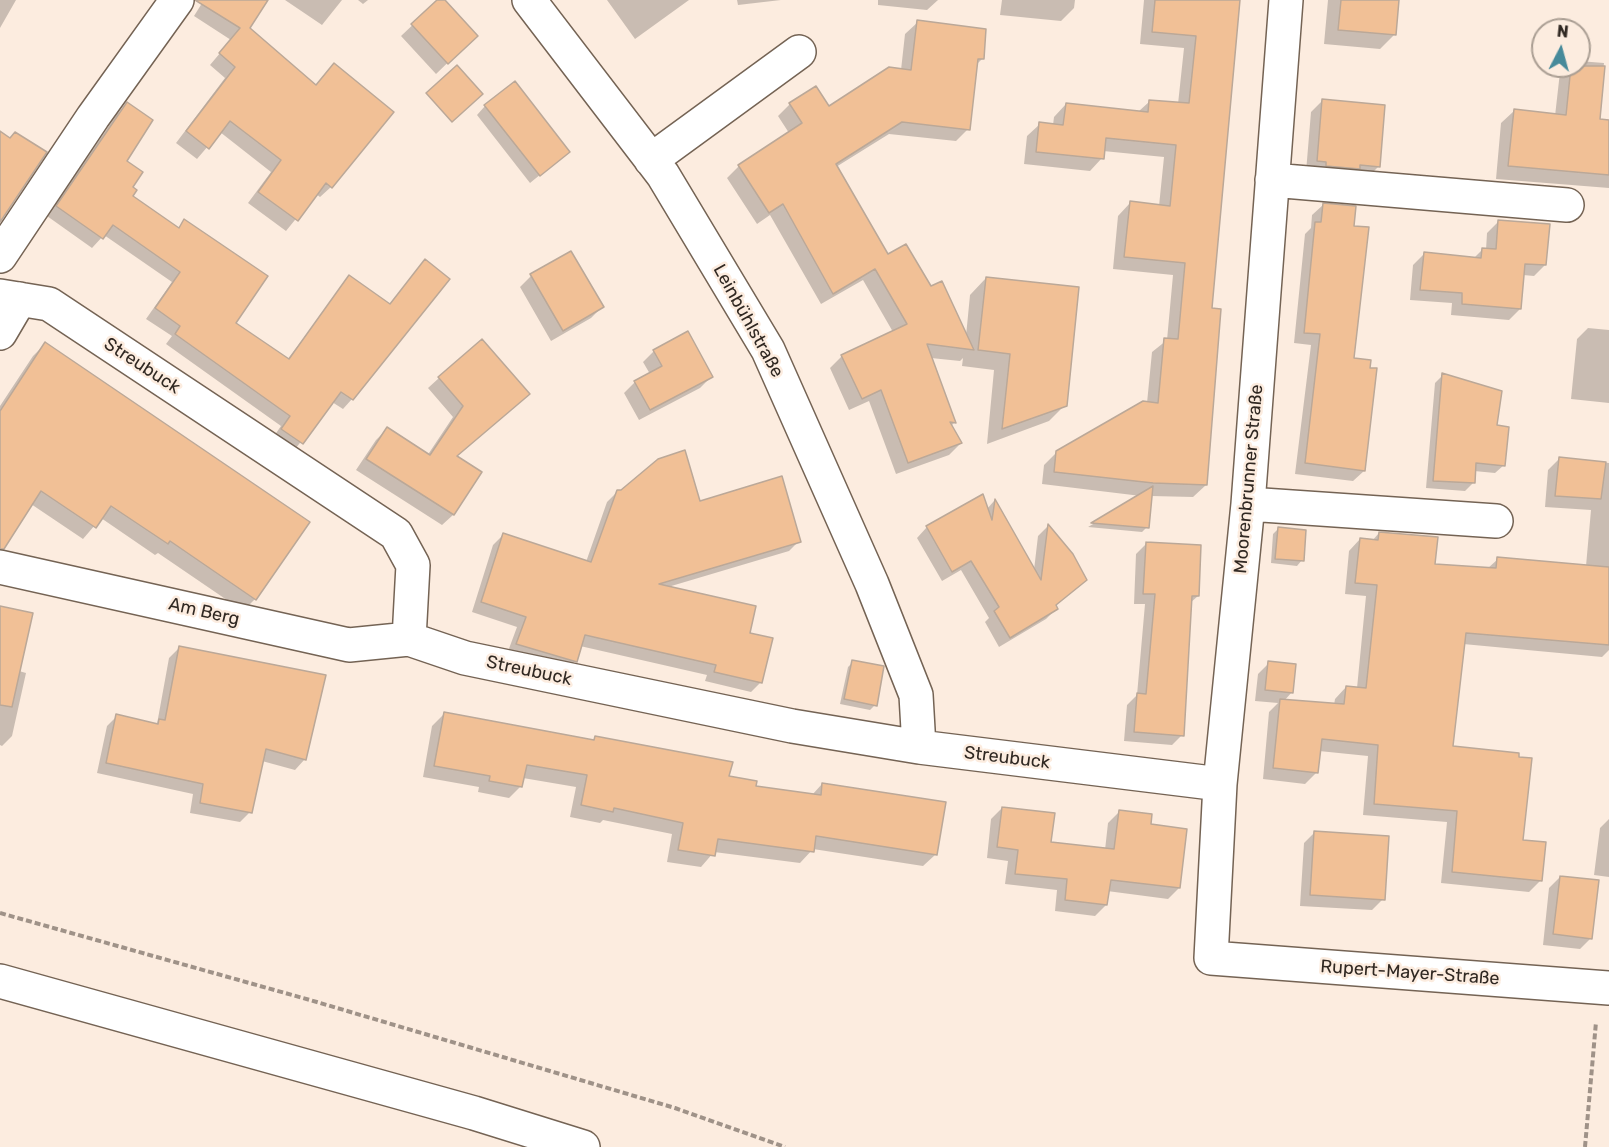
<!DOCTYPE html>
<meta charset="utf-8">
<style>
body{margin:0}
#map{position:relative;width:1609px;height:1147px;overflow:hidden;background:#fcecdf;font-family:Rubik,sans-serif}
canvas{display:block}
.north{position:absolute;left:1531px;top:18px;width:60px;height:60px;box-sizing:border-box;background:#fcecdf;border:2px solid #aa9e93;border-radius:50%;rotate:6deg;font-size:16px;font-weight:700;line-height:24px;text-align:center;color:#302822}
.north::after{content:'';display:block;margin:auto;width:21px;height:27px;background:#478a9a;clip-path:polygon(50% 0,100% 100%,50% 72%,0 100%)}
</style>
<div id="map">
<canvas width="1609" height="1147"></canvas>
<div class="north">N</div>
</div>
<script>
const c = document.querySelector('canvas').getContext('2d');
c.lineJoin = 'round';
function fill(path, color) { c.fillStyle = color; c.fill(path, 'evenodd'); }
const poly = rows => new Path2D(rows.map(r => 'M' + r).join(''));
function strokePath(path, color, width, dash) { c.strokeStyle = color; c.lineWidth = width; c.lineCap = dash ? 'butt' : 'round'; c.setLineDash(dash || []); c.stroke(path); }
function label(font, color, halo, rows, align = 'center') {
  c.font = font + ' Rubik,sans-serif'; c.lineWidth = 5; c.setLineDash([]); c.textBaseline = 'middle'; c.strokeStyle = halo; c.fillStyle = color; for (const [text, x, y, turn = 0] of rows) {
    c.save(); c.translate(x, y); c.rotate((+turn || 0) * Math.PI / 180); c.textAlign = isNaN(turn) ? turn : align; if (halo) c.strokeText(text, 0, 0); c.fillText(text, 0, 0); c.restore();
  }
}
fill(poly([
 [0,0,16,0,0,28],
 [204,0,266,0,248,28,331,187,320,197,316,194,286,231,248,203,271,172,220,132,197,159,176,143,225,78,210,65,231,40,194,16],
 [285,0,342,0,322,25],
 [358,0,368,0,363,4],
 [439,0,443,0,465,46,436,74,401,36],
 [607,0,689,0,635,39],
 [737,0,781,0,738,5],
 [878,0,938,0,927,10,878,5],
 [1002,0,1075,0,1074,8,1061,21,1000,15],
 [1144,0,1240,0,1211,309,1206,485,1193,497,1151,496,1147,527,1142,532,1088,527,1141,496,1042,484,1044,465,1057,452,1147,403,1152,352,1167,340,1173,275,1113,269,1118,216,1130,203,1159,206,1164,157,1103,151,1102,158,1090,171,1024,164,1027,136,1040,124,1053,125,1054,117,1066,104,1138,112,1150,101,1178,104,1184,48,1140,44],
 [1328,0,1397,0,1395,34,1380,49,1324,44],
 [918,22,983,58,976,65,968,129,956,141,889,134,836,167,887,256,930,288,966,336,970,295,986,278,1065,405,1049,421,987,444,994,370,962,366,963,358,960,361,931,358,955,422,951,426,961,443,949,455,896,474,869,401,849,410,830,368,842,356,893,332,863,280,821,304,770,215,757,224,727,178,739,166,789,133,778,116,790,104,829,108,901,70,905,34],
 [1579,61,1604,63,1598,120,1609,121,1609,188,1496,179,1501,123,1514,111,1555,116,1560,72,1566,66,1579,66],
 [1322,101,1379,166,1368,177,1306,172,1311,112],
 [127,104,125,161,131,196,177,229,185,221,234,323,287,360,350,277,389,305,425,261,352,399,343,409,332,402,292,453,272,439,281,426,166,344,172,336,146,319,172,282,104,235,92,248,47,216,117,114],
 [485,106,568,152,530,183,477,115],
 [1323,205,1364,471,1353,481,1295,474,1311,345,1294,343,1305,234,1311,228,1312,215],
 [1498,222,1545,265,1534,276,1523,275,1520,309,1509,320,1451,315,1452,303,1410,300,1413,265,1424,254,1474,258,1482,250,1486,250,1487,233],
 [570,253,602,307,591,318,551,341,520,287,531,276],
 [1588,328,1609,330,1609,403,1571,399,1577,339],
 [45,344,307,523,255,599,243,611,158,553,155,555,101,518,83,539,31,504,0,550,0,406,33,356],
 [654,351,711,377,700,388,639,420,624,393,635,382,650,374,643,362],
 [1443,375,1495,427,1504,465,1495,473,1474,471,1474,482,1465,491,1426,488,1435,383],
 [439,378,517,405,456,457,480,473,453,515,442,525,356,470,376,440,387,429,427,456,453,417,428,388],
 [1560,458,1609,463,1609,650,1602,657,1463,644,1451,747,1541,880,1529,892,1441,883,1447,822,1363,815,1368,756,1319,751,1317,772,1305,784,1263,779,1269,712,1278,703,1255,701,1258,674,1269,663,1292,692,1284,701,1334,705,1335,699,1346,687,1357,688,1366,596,1345,594,1349,551,1360,539,1372,541,1379,533,1433,565,1487,569,1498,559,1586,566,1591,510,1545,507,1548,470],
 [617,492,699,502,799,541,789,551,668,587,748,634,761,682,751,692,705,681,707,675,580,646,575,661,565,671,507,654,517,627,472,612,493,545,503,535,586,562,607,502],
 [994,501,1034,570,1038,536,1048,526,1074,590,1055,606,1056,609,1046,619,999,647,985,622,989,618,961,570,942,581,917,538,927,527,987,509],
 [1279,528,1302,560,1297,566,1271,563,1273,534],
 [1146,544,1198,596,1190,603,1182,735,1172,745,1124,741,1127,705,1137,695,1145,604,1134,604,1136,554],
 [0,608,19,671,26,673,12,736,2,746,0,745],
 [179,648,305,759,295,770,262,761,250,812,240,822,190,813,193,794,97,773,107,726,117,716,157,724,169,658],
 [853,662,875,705,870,710,840,704,848,667],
 [444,714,592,741,595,738,755,787,812,795,822,784,935,855,923,866,813,849,800,863,714,852,701,867,667,862,672,834,603,820,600,823,570,817,576,787,523,778,521,786,509,798,478,792,479,787,423,777,432,726],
 [1002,808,1050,843,1105,850,1108,823,1119,812,1149,826,1179,888,1168,899,1107,891,1106,905,1095,916,1055,911,1057,890,1005,884,1008,861,987,858,991,819],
 [1609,819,1609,877,1594,875,1600,828],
 [1315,832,1383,899,1372,910,1300,906,1304,843],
 [1560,877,1591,938,1580,949,1543,945,1549,888]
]), '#0003');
const building = poly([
 [195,0,268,0,250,28,316,85,334,63,394,112,332,188,326,183,298,221,258,192,281,160,230,121,209,149,186,131,235,67,219,53,240,28,195,0],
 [437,0,445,0,478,36,448,64,411,24,437,0],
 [1155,0,1240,0,1212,308,1221,309,1207,485,1153,483,1054,472,1056,451,1143,401,1158,403,1164,338,1178,339,1185,263,1124,257,1130,201,1170,206,1176,145,1106,138,1104,159,1036,152,1039,122,1063,125,1066,103,1148,112,1149,100,1189,103,1196,36,1152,32,1155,0],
 [1341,0,1399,0,1396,35,1338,30,1341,0],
 [917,20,986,29,984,59,978,59,970,130,902,122,836,164,888,254,906,244,931,286,942,281,974,350,927,344,956,423,950,422,962,443,908,463,881,390,862,399,841,355,907,324,875,269,833,294,783,204,769,213,738,165,802,123,789,103,816,86,829,106,889,67,911,70,917,20],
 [457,65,483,94,452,122,426,93,457,65],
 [1571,66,1605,66,1600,119,1609,120,1609,175,1508,166,1514,109,1566,115,1571,66],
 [515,81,570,152,540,176,484,105,515,81],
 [1322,99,1385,105,1380,167,1360,165,1360,169,1326,166,1326,162,1317,161,1322,99],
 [127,102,153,120,127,161,143,172,133,187,137,190,133,196,179,228,184,219,268,276,236,323,289,359,349,275,390,304,425,259,450,279,353,400,341,392,303,444,281,429,290,416,175,334,180,326,155,308,180,272,113,225,103,239,56,206,127,102],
 [0,131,10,138,15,132,47,152,0,222,0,131],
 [1323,203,1356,206,1354,226,1369,227,1354,358,1371,360,1370,368,1377,368,1365,471,1305,463,1320,334,1304,333,1315,222,1321,222,1323,203],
 [1498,220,1550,224,1546,265,1525,264,1521,309,1462,304,1462,293,1420,290,1424,252,1481,258,1482,248,1496,249,1498,220],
 [571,251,604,307,563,331,530,274,571,251],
 [986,277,1079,287,1067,406,1002,429,1010,354,978,350,986,277],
 [688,331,713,377,650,410,634,381,662,366,653,350,688,331],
 [482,339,530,394,457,456,482,472,454,515,366,459,387,427,430,455,463,406,438,377,482,339],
 [45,342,310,522,256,600,170,541,168,544,111,506,96,528,41,491,4,549,0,549,0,411,45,342],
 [1442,373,1502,391,1497,425,1509,427,1505,466,1476,463,1475,483,1433,481,1442,373],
 [685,450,700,501,782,476,801,542,659,584,756,606,750,633,773,638,762,683,714,672,716,665,585,635,577,662,516,644,526,617,481,602,503,533,591,562,617,490,621,490,658,459,685,450],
 [1559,457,1606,462,1601,499,1555,496,1559,457],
 [1153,486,1149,528,1091,523,1153,486],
 [983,494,992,520,995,499,1041,580,1048,524,1073,554,1087,580,1056,605,1058,609,1010,638,994,611,999,607,971,561,952,572,926,526,983,494],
 [1278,527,1306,530,1304,561,1275,559,1278,527],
 [1379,532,1438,537,1435,564,1496,568,1497,557,1609,567,1609,645,1466,633,1453,746,1519,753,1519,757,1532,758,1523,840,1546,842,1542,881,1452,872,1457,811,1374,804,1378,745,1322,739,1318,773,1273,768,1280,699,1344,704,1346,686,1366,688,1377,585,1355,583,1360,538,1378,540,1379,532],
 [1146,542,1201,545,1199,596,1192,596,1184,736,1134,732,1137,693,1146,694,1155,594,1143,594,1146,542],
 [0,606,33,613,12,707,0,705,0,606],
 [179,646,326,675,306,760,266,749,252,813,200,803,203,784,106,763,116,714,158,724,159,719,165,720,179,646],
 [852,660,884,666,877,706,844,699,852,660],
 [1268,661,1296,664,1293,693,1265,690,1268,661],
 [444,712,594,740,595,736,733,762,729,776,757,781,756,786,821,795,822,783,946,802,937,855,816,836,814,852,718,839,715,856,678,850,683,823,614,808,613,812,581,805,587,775,527,765,522,787,489,781,490,776,434,766,444,712],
 [1002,807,1055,813,1051,842,1114,849,1119,810,1152,814,1151,824,1187,829,1180,888,1111,880,1107,905,1065,900,1067,879,1015,874,1018,850,997,847,1002,807],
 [1314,831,1389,836,1385,900,1310,895,1314,831],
 [1560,876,1599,880,1592,939,1553,934,1560,876]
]);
fill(building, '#f1c096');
strokePath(building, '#bba898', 1.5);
const minor = poly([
 [529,0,663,175,768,350,872,584,916,695,919,747],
 [1286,0,1248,504,1220,784,1211,958,1609,988],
 [651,160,799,52],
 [1272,180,1567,205],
 [0,256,93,117,177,0],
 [0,296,49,304,396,534,413,565,409,639,465,658,792,726,919,747,1220,784],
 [0,333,20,299],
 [1248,504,1496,521],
 [0,567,349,645,409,639]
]);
const highway = poly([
 [0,981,474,1113,583,1147]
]);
strokePath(minor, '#746354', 36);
strokePath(highway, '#746354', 36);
strokePath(poly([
 [0,913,310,1000,675,1108,785,1147],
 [1585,1147,1596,1022]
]), '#9f9288', 4, [6, 3]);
strokePath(minor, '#fff', 33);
strokePath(highway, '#fff', 33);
label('18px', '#302822', '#fcecdf', [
 ["Leinbühlstraße",748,321,61],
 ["Streubuck",142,366,33],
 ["Moorenbrunner Straße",1249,479,-85],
 ["Am Berg",204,612,13],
 ["Streubuck",529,671,12],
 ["Streubuck",1007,758,7],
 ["Rupert-Mayer-Straße",1410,973,4]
]);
</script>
